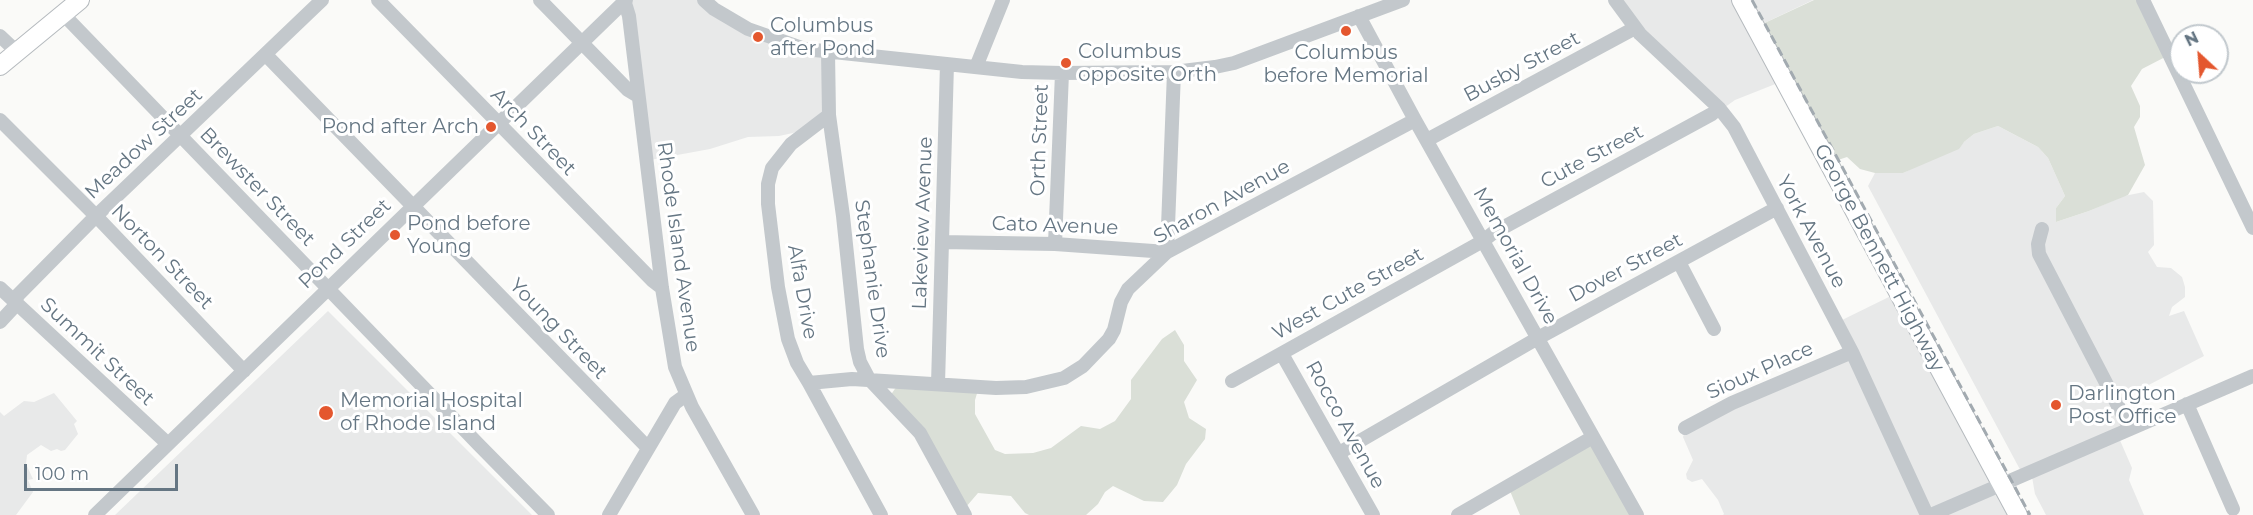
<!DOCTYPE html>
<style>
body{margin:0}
#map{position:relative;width:2253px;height:515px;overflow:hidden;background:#fafaf8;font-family:Montserrat,sans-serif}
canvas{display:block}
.north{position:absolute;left:2169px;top:24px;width:60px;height:60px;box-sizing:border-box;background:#fff;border:2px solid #c1c8cd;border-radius:50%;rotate:334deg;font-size:16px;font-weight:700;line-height:24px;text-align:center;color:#657683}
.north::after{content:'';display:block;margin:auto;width:21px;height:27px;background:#e4572e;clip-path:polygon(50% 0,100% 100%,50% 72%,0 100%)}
.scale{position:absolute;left:24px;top:464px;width:154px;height:27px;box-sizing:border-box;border:3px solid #657683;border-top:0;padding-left:8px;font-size:18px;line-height:21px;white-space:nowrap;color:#657683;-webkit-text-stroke:4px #fff;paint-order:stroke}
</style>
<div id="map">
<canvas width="2253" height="515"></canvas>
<div class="north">N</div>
<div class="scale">100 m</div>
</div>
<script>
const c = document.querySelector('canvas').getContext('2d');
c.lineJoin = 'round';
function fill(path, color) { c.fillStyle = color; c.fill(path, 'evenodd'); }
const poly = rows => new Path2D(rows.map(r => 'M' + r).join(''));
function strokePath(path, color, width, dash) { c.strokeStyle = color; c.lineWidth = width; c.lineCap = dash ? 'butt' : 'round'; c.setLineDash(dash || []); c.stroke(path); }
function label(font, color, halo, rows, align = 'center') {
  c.font = font + ' Montserrat,sans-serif'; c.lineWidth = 6; c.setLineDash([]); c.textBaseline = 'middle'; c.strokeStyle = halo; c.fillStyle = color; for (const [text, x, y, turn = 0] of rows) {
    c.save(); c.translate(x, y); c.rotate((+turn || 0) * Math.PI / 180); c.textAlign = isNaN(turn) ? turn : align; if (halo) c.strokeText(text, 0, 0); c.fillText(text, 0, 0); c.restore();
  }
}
fill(poly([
 [618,0,705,0,749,32,822,52,828,115,815,124,793,133,779,136,748,137,710,149,650,160,641,95],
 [1617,0,1813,0,1756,27,1783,81,1735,100,1721,110],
 [1998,126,2038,147,2048,158,2065,196,2056,208,2056,222,2089,211,2124,196,2144,192,2153,201,2154,245,2148,252,2157,267,2171,268,2182,277,2185,287,2185,297,2172,307,2169,316,2184,311,2204,356,2120,400,2133,430,2119,438,2132,468,2129,480,2144,515,2046,515,2035,494,2032,477,2024,477,1868,186,1875,173,1903,173,1964,142,1974,134],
 [1897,293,2018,515,1723,515,1724,514,1718,500,1702,479,1692,482,1687,479,1686,474,1693,460,1683,437,1686,429,1850,353,1838,322],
 [328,311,532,515,115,515],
 [54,393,77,421,74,424,78,434,65,450,61,451,57,449,51,451,41,445,27,455,26,464,33,479,28,480,33,492,16,515,0,515,0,412,4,416,24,401,34,402]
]), '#e8e9e9');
fill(poly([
 [1814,0,2146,0,2171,54,2142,69,2131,86,2140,106,2140,117,2134,127,2145,165,2128,195,2089,211,2056,222,2056,208,2065,196,2048,158,2038,147,1998,126,1974,134,1964,142,1959,149,1903,173,1875,173,1860,169,1847,157,1829,163,1756,27],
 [1175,330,1184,345,1184,361,1197,380,1184,402,1189,418,1206,429,1205,439,1186,464,1177,485,1163,502,1144,501,1113,486,1105,492,1098,504,1086,515,1029,515,1025,513,1011,496,978,493,966,507,890,396,899,383,979,387,975,400,975,414,995,450,1005,454,1033,453,1051,448,1081,426,1100,429,1115,421,1131,399,1131,380,1162,339],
 [1597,441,1640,515,1520,515,1510,491]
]), '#dadfd7');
const major = poly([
 [1741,0,2018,515],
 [0,66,80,0]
]);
strokePath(major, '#b5babe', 20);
strokePath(poly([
 [378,0,653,281,662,288],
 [540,0,628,90,638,96],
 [704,0,714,9,748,29,805,49,1022,72,1062,73,1174,72,1215,67,1234,63,1403,0],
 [1615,0,1640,34,1719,108,1734,127,1852,352,1927,515],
 [2143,0,2253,228],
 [625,3,629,16,662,288,675,367,692,407,753,515],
 [63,14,479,445,548,515],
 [1359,16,1415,120,1637,515],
 [0,36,17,52],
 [828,52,829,115,843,216,857,349,860,362,869,379,920,433,965,515],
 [266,55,648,448],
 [976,67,1003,0],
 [829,115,791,144,772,168,768,184,768,204,778,287,788,339,797,363,809,383,881,515],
 [0,120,96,216,244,371],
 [1427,140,1635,28],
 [2042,229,2038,244,2039,254,2130,429],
 [942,242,1055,244,1167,252,1174,72],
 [1055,244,1062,73],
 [1679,262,1714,329],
 [0,288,168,444],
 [0,322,13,308,18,295,96,216,322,0],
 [1282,354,1373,515],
 [1232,381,1483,241,1493,233,1712,114,1719,108],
 [809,383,852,379,996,388,1026,387,1064,378,1083,366,1109,339,1114,330,1121,302,1128,289,1167,252,1415,120],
 [938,384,947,64],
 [2187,404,2233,509],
 [1685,428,1732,403,1852,352],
 [1339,453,1538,338,1777,208],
 [95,515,626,0],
 [609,515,675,403,686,395],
 [1458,515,1593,437],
 [1931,515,2253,376]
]), '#c3c8cc', 14);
strokePath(major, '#fff', 18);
strokePath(poly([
 [1752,0,2030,515]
]), '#a2aab0', 3, [9, 4.5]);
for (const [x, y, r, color] of [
 [1346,31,6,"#e4572e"],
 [758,37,6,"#e4572e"],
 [1066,63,6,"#e4572e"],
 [491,127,6,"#e4572e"],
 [395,235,6,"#e4572e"],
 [2056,405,6,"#e4572e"],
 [326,413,8,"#e4572e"]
]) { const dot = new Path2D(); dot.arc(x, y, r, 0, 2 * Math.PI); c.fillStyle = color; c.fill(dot); strokePath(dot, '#fff', 2); }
label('20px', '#657683', '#fff', [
 ["Columbus",770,26],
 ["after Pond",770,49],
 ["Columbus",1078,52],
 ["opposite Orth",1078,75],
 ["Columbus",1346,53,"center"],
 ["before Memorial",1346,76,"center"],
 ["Pond after Arch",479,127,"right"],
 ["Pond before",407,224],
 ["Young",407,247],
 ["Darlington",2068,394],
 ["Post Office",2068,417],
 ["Memorial Hospital",340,401],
 ["of Rhode Island",340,424]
], 'left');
label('20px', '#657683', '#fff', [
 ["Busby Street",1522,67,-28],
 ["Arch Street",533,132,46],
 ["Orth Street",1040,140,-88],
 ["Meadow Street",144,144,-43],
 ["Cute Street",1592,157,-28],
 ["Brewster Street",257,187,46],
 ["Sharon Avenue",1222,202,-29],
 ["Lakeview Avenue",923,223,-88],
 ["Cato Avenue",1055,226,2],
 ["York Avenue",1811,232,62],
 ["Pond Street",345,244,-44],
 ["Rhode Island Avenue",678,247,82],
 ["Memorial Drive",1515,256,61],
 ["Norton Street",162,257,46],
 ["George Bennett Highway",1879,258,62],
 ["Dover Street",1626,268,-28],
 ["Stephanie Drive",872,279,82],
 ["Alfa Drive",802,292,80],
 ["West Cute Street",1348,294,-29],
 ["Young Street",558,329,46],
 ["Summit Street",97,352,43],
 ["Sioux Place",1760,371,-24],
 ["Rocco Avenue",1345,425,61]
]);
</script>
